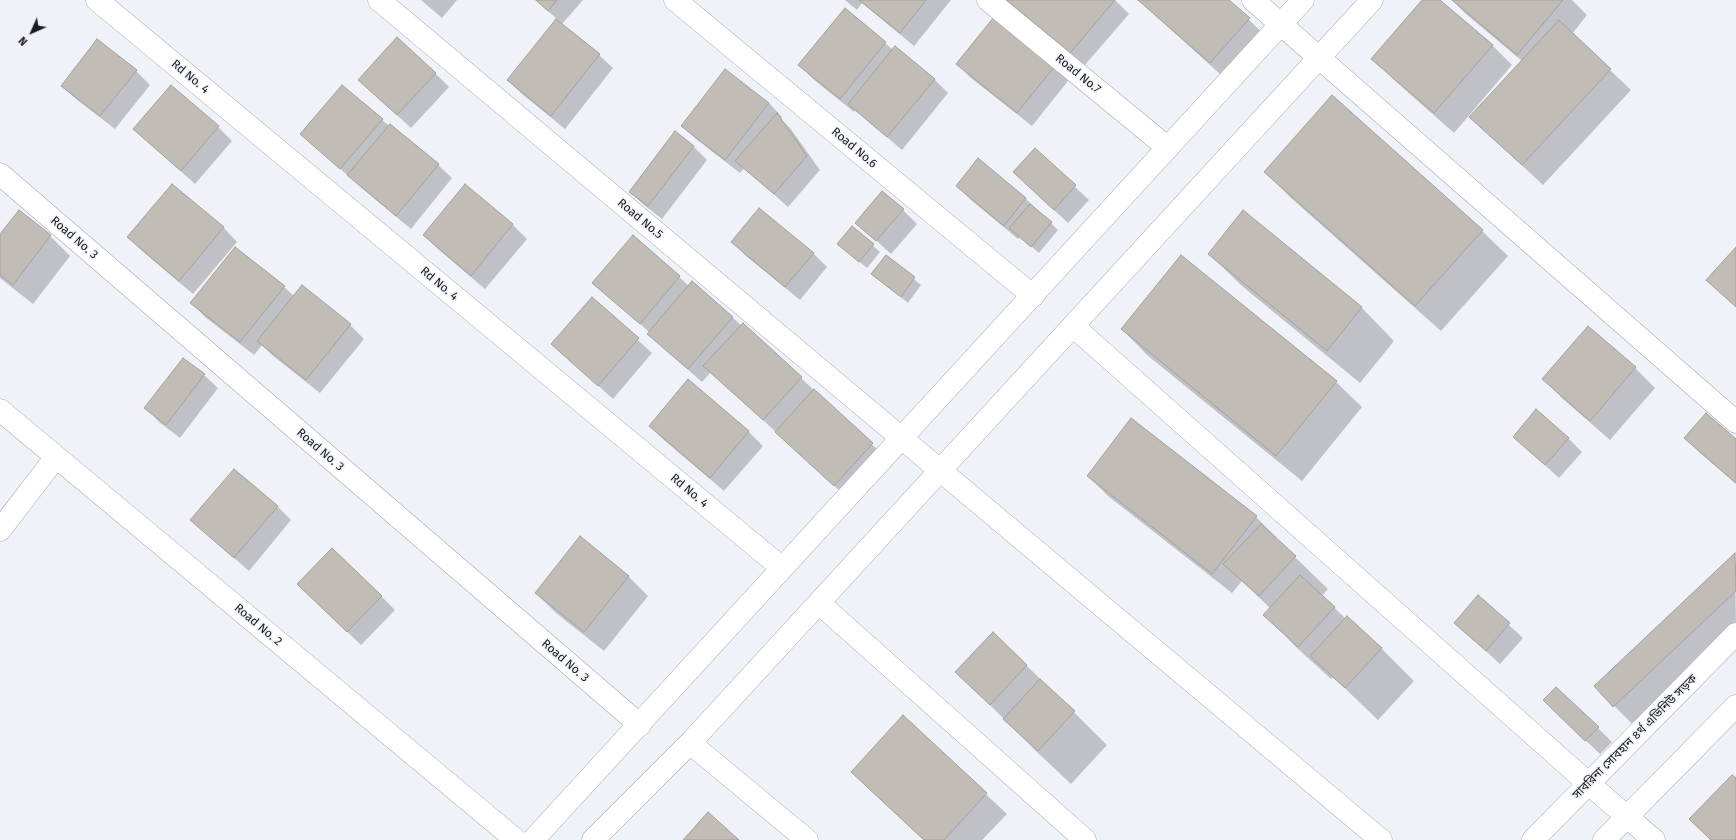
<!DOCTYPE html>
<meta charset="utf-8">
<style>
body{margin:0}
#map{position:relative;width:1736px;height:840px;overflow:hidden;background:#f0f2f9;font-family:"Fira Sans",sans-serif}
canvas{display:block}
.north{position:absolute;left:12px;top:12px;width:40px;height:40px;-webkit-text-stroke:3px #f0f2f9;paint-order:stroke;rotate:225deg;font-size:11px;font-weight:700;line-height:16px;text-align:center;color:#1a1b1d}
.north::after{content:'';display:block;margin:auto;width:14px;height:18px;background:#1a1b1d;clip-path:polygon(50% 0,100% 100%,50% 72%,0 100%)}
</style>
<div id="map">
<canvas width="1736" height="840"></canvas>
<div class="north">N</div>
</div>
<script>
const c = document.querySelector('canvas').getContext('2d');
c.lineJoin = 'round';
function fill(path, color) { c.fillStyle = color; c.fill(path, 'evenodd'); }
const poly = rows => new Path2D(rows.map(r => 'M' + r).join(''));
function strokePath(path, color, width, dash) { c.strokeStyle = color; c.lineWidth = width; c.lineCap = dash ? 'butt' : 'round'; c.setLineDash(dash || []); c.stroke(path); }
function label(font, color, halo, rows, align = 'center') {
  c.font = font + ' "Fira Sans","Noto Sans Bengali",sans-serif'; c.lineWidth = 3; c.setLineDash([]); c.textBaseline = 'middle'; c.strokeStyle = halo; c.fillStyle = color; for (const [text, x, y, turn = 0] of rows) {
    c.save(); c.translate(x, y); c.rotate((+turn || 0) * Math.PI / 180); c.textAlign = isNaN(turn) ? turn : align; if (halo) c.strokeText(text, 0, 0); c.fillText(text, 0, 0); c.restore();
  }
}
fill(poly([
 [421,0,457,0,442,18],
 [535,0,583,0,562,24,599,55,613,68,565,129,522,94,508,80,557,19],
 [845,0,951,0,914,46,862,3,857,10],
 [1008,0,1115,0,1129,14,1084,66],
 [1138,0,1228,0,1269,39,1230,83],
 [1423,0,1438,0,1492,45,1512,65,1454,133,1393,79,1373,59],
 [1452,0,1572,0,1587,15,1572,34,1631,90,1543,185,1470,117,1522,61,1466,14],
 [885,43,893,50,934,79,948,93,902,150,855,110,854,112,813,79,800,65],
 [957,64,1055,67,1068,81,1032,126,971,78],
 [136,71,150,85,115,129,76,99,62,86],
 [435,73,449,87,411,128,373,93],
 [769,103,782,117,781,119,790,128,820,170,788,207,744,168,740,173,696,139,682,126],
 [382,120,438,165,452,178,411,229,363,189,301,134],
 [218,127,232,141,195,184,134,129],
 [693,146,707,160,662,219,644,205,630,192],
 [1035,150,1089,200,1068,223,1028,186],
 [979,159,1026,199,1058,230,1039,253,1020,237,1018,239,971,200,957,186],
 [1265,172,1482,231,1508,256,1441,331,1290,197],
 [172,185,224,228,237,242,193,294,142,251,128,237],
 [465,185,513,225,527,239,485,289,438,249,424,235],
 [903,210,917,224,891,254,857,223],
 [1244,211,1362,308,1394,341,1360,383,1242,286,1209,254],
 [19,212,50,236,70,256,33,304,0,278,0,235],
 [852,227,880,252,867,268,845,250],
 [633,236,689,286,732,317,801,378,893,464,855,505,711,372,702,382,662,347,648,334,649,332,593,282],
 [732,242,813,253,827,267,800,300,746,256],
 [235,248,284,287,294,296,350,325,364,339,320,393,272,355,262,345,254,355,205,317,192,303],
 [886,256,921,285,908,303,872,274],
 [1181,256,1336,382,1362,407,1302,481,1147,355,1122,329],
 [592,298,652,353,613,399,552,344],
 [1635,368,1655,388,1610,440,1563,399,1543,379],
 [204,375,218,388,180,438,159,422,146,408],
 [688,381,749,432,763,446,724,491,664,440,650,426],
 [1132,420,1256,517,1276,537,1275,538,1328,589,1322,596,1346,619,1381,648,1414,681,1378,720,1333,677,1331,679,1297,648,1265,615,1271,609,1242,581,1232,593,1108,496,1088,476],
 [1514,437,1568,438,1582,452,1559,478],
 [1686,438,1736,440,1736,484,1699,452],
 [234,470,278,507,291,520,249,571,191,520],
 [1735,554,1736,630,1634,726,1595,686],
 [628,576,648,596,604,651,556,613,536,593],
 [381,596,395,610,361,645,312,598],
 [1478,597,1523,638,1500,664,1455,623],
 [1026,665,1107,745,1071,784,1037,752,957,672],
 [1558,714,1598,728,1612,742,1600,754],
 [903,717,1007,814,982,840,924,840,852,772]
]), '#0003');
const building = poly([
 [536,0,557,0,548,11,536,0],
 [859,0,926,0,900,33,859,0],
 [1007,0,1115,0,1070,53,1007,0],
 [1138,0,1229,0,1250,18,1210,63,1138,0],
 [1422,0,1440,0,1493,45,1434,113,1371,59,1422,0],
 [1452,0,1563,0,1517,55,1452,0],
 [845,8,886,42,840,99,798,65,845,8],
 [994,17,1055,66,1017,113,956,64,994,17],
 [556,19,600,54,551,116,507,80,556,19],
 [1559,20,1611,69,1522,165,1469,117,1559,20],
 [397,37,436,73,397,115,358,80,397,37],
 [97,39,137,70,100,116,61,86,97,39],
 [895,46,935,79,887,137,848,104,895,46],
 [725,69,769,103,725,160,681,126,725,69],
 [171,85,219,126,181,171,133,129,171,85],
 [342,85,383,119,340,169,300,134,342,85],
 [1332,95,1483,230,1415,306,1264,172,1332,95],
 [777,113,807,156,774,194,735,161,777,113],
 [390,124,439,164,396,216,347,175,390,124],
 [675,131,694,146,648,206,629,192,675,131],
 [1035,148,1076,185,1054,210,1013,172,1035,148],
 [978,158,1026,198,1004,226,956,186,978,158],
 [172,184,224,227,179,281,127,237,172,184],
 [465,184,513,224,471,276,423,235,465,184],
 [882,191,904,209,876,241,855,223,882,191],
 [1030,204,1052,222,1031,247,1009,228,1030,204],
 [759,208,814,253,785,287,731,242,759,208],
 [19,210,51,235,13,285,0,275,0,234,19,210],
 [1243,210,1362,307,1327,351,1208,254,1243,210],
 [852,226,874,244,859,262,837,244,852,226],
 [633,235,680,276,640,324,592,283,633,235],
 [235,247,285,286,240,342,190,303,235,247],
 [1736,247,1736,307,1706,280,1736,247],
 [886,255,915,277,901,297,871,274,886,255],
 [1181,255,1337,381,1276,456,1121,329,1181,255],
 [692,281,733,317,688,369,647,334,692,281],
 [302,285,351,324,306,380,257,341,302,285],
 [592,297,639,338,598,386,551,344,592,297],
 [743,323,802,377,763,420,703,366,743,323],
 [1588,326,1636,367,1590,421,1542,379,1588,326],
 [183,358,205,374,166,425,144,408,183,358],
 [688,379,749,431,710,478,649,426,688,379],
 [814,389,873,443,834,486,775,432,814,389],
 [1536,409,1569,438,1545,465,1513,437,1536,409],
 [1706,413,1736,439,1736,483,1684,438,1706,413],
 [1131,418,1257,516,1212,574,1087,476,1131,418],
 [234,469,278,506,234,558,190,520,234,469],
 [1261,524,1296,556,1259,596,1223,564,1261,524],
 [580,536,629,576,584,632,535,593,580,536],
 [332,548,382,596,347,632,297,584,332,548],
 [1735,553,1736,591,1613,707,1594,686,1735,553],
 [1300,575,1335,607,1298,647,1263,615,1300,575],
 [1478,595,1510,623,1486,651,1454,623,1478,595],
 [1347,616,1382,648,1345,688,1310,656,1347,616],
 [993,632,1027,665,990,705,955,672,993,632],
 [1040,679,1075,711,1038,751,1003,719,1040,679],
 [1556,687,1599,727,1585,741,1543,700,1556,687],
 [903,715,987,793,944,840,924,840,851,772,903,715],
 [1732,775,1736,778,1736,840,1711,840,1689,819,1732,775],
 [708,812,739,840,683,840,708,812]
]);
fill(building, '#c2bcb6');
strokePath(building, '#a49f99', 1);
const minor = poly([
 [97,0,782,568],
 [379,0,1381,840],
 [675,0,1033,296],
 [988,0,1168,148],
 [1253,0,1736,422],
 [0,174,640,725],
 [1073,326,1589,784,1654,840],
 [0,410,516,840],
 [0,530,56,457],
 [819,603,1085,840],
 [690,743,807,840],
 [533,840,1303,0],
 [593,840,690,743,1372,0],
 [1533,840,1736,634],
 [1604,840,1736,706]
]);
strokePath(minor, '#a6a7ae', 23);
strokePath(minor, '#fff', 22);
label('12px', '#1a1b1d', '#f0f2f9', [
 ["Road No.7",1078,74,39],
 ["Rd No. 4",190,77,40],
 ["Road No.6",854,148,40],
 ["Road No.5",640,219,40],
 ["Road No. 3",74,238,41],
 ["Rd No. 4",439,284,40],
 ["Road No. 3",320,450,41],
 ["Rd No. 4",689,491,40],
 ["Road No. 2",258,625,40],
 ["Road No. 3",565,661,41],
 ["সাবরিনা সোবহান ৪র্থ এভিনিউ সড়ক",1635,737,-45]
]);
</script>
